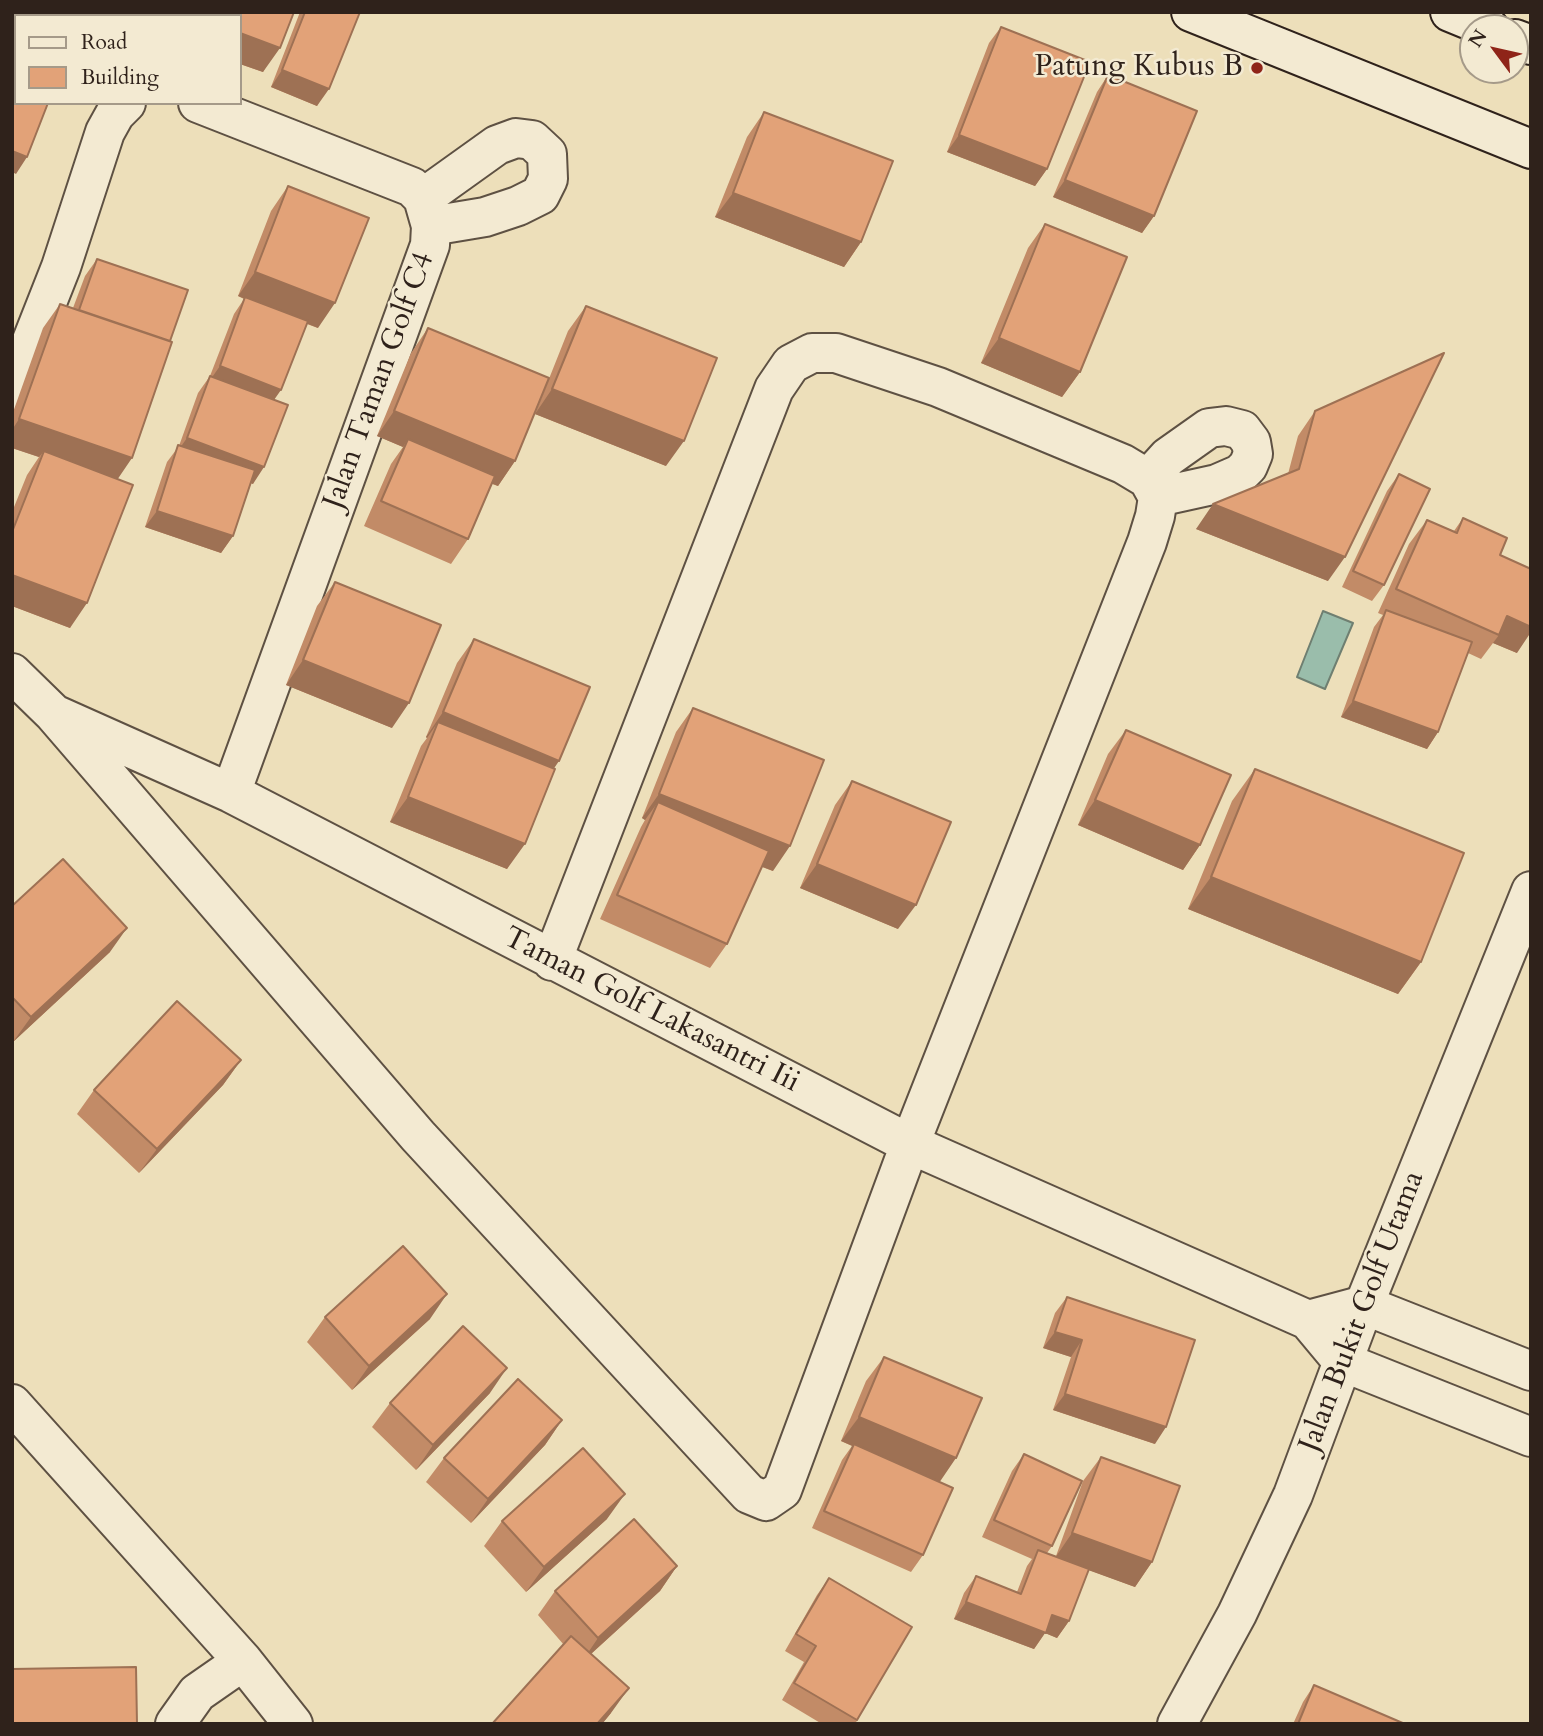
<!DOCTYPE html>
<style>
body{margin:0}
#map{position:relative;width:1543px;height:1736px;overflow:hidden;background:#eddfba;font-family:Cardo,serif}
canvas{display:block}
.frame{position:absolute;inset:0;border:14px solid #2f221b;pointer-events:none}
.legend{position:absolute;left:14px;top:14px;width:228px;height:91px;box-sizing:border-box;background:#f3ead2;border:2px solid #a59a89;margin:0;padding:9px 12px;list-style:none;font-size:21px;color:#2f221b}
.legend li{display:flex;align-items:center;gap:14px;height:35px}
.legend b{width:35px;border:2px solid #a59a89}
.north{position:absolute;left:1459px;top:14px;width:70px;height:70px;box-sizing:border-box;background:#f3ead2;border:2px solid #a59a89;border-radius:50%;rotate:303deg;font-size:19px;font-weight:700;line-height:28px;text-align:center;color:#2f221b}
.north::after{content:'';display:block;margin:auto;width:24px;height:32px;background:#8f2418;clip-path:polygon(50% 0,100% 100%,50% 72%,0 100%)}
</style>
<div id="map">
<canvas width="1543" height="1736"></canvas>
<div class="frame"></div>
<ul class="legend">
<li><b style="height:9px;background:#f3ead2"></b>Road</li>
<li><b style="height:19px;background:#e2a278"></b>Building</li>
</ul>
<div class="north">N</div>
</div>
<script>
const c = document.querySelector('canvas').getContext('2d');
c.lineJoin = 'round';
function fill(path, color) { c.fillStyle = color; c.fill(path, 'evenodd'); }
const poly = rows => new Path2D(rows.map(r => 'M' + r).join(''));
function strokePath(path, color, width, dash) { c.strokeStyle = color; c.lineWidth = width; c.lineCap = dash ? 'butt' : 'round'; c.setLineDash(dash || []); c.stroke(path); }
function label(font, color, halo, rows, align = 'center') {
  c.font = font + ' Cardo,serif'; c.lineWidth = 5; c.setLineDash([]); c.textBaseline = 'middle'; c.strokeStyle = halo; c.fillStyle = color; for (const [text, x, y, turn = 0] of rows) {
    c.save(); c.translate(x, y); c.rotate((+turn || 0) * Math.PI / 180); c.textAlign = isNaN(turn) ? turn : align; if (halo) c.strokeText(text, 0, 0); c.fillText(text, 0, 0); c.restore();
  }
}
const water = poly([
 [1323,611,1353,623,1325,689,1297,677,1323,611]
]);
fill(water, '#9abdab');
strokePath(water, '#6f7f71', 2);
const minor = poly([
 [147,12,148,16],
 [96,16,96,12],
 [198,103,412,187,423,198,431,226,430,245,231,793],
 [423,198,497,145,516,138,532,140,547,154,548,179,540,195,518,206,485,217,431,226],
 [12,391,61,267,105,132,115,114,126,103],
 [1148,479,1168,457,1209,428,1226,426,1242,430,1251,442,1253,454,1248,466,1240,474,1217,484,1158,497],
 [12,673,54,714,231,793,910,1144,1308,1320,1343,1362,1531,1437],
 [54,714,418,1136,749,1494,766,1501,782,1490,910,1144,1147,542,1155,516,1158,497,1148,479,1123,464,938,387,836,353,812,353,791,364,774,389,552,961],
 [1308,1320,1364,1305,1531,1371],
 [12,1404,243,1661,293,1724],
 [175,1724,197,1693,243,1661]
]);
const tertiary = poly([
 [1177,1724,1237,1614,1293,1495,1364,1305,1531,891]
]);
const secondary = poly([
 [1191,12,1531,149],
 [1450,12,1489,28],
 [1515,39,1531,45]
]);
strokePath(minor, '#5e5143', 42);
strokePath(tertiary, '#5e5143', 42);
strokePath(secondary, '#2f221b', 42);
strokePath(minor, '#f3ead2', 38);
strokePath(tertiary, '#f3ead2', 38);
strokePath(secondary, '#f3ead2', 38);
fill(poly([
 [12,12,16,16,16,75,14,78,12,77],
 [206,12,294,12,263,72,240,64,240,16,205,16],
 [300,12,360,12,317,106,271,87],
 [1001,27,1047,169,1035,186,947,152,989,43],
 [1108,75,1154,216,1142,233,1053,197,1097,92],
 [764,112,861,242,844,267,715,217,747,137],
 [288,186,318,328,307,324,274,400,253,484,251,483,233,536,221,553,145,527,167,462,179,446,198,393,210,376,234,314,244,299,238,296,271,211],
 [1045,224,1080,372,1062,397,981,363,1028,248],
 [97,259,117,479,70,628,12,606,12,512,27,475,39,457,12,448,12,415,43,328,60,304,73,308,85,276],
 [586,306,666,466,535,414,568,331],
 [428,328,515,461,498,486,492,484,468,539,451,564,364,526,391,464,403,447,377,436,411,353],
 [1315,411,1328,581,1196,529,1288,474,1298,436],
 [1399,474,1384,585,1372,601,1342,587,1387,491],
 [1463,518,1500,555,1517,653,1493,643,1481,659,1468,653,1438,732,1427,749,1341,717,1374,627,1383,615,1378,613,1409,544,1427,520,1454,531],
 [335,582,392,728,286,685,317,606],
 [474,639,554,768,507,869,390,822,421,746,427,738,426,737,457,663],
 [693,708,773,871,762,867,727,944,710,968,600,919,641,827,645,820,642,818,676,732],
 [1126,730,1200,845,1183,870,1078,825,1108,754],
 [1255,769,1421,962,1398,994,1188,909,1232,801],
 [852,781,898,929,800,888,835,805],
 [12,906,110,952,13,1042,12,1040],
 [241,1060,223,1085,139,1173,77,1114,94,1090],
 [1067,1297,1155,1444,1053,1410,1071,1357,1043,1348,1055,1313],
 [325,1317,430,1319,352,1390,307,1342],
 [884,1357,939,1481,923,1555,911,1572,812,1528,842,1460,852,1446,841,1441,866,1381],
 [490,1393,416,1470,372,1427,390,1403],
 [562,1420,545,1445,471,1523,426,1482,444,1458],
 [1024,1454,1052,1546,1047,1553,1056,1556,1083,1481,1101,1457,1152,1562,1135,1587,1089,1570,1069,1621,1057,1638,1045,1633,1034,1649,954,1619,964,1593,976,1576,1017,1592,1027,1566,1032,1559,982,1537,1012,1471],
 [607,1519,526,1592,484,1546,502,1521],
 [677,1566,660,1591,591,1654,611,1713,602,1724,492,1724,564,1645,538,1615,555,1591],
 [829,1578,912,1627,855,1724,822,1724,782,1700,804,1662,785,1651,817,1595],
 [1314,1685,1405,1724,1293,1724,1303,1702]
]), '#c28b67');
fill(poly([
 [240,33,280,48,263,72,240,64],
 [282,70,329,89,317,106,271,87],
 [959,135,1047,169,1035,186,947,152],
 [12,151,27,157,16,174,12,172],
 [1065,180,1154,216,1142,233,1053,197],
 [733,193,861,242,844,267,715,217],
 [255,272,335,303,318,328,238,296],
 [999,338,1080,372,1062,397,981,363],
 [220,366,281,390,269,407,208,383],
 [552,389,684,441,666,466,535,414],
 [394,411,515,461,498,486,405,447,408,439,403,447,377,436],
 [19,419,132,458,115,483,44,451,39,457,12,448,12,430],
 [187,438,264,467,253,484,175,455],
 [1213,504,1345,557,1328,581,1196,529],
 [157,511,233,536,221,553,145,527],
 [12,575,87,603,70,628,12,606],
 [1507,616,1531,627,1531,632,1517,653,1493,643,1499,635],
 [303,660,409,703,392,728,286,685],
 [1353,701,1438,732,1427,749,1341,717],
 [443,712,559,761,542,786,438,722,427,738,426,737],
 [659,794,790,846,773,871,649,822,658,802,645,820,642,818],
 [408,797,525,844,507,869,390,822],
 [1095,800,1200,845,1183,870,1078,825],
 [817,864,916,905,898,929,800,888],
 [1211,877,1421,962,1398,994,1188,909],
 [127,928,110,952,13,1042,31,1017],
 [241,1060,223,1085,139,1173,157,1149],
 [447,1294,430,1319,352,1390,369,1366],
 [1055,1332,1082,1340,1071,1357,1043,1348],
 [507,1368,490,1393,416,1470,433,1445],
 [1065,1394,1166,1427,1155,1444,1053,1410],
 [859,1417,956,1458,939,1483,841,1441],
 [562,1420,545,1445,471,1523,488,1499],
 [625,1494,607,1519,526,1592,544,1567],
 [1072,1533,1152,1562,1135,1587,1055,1558],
 [677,1566,660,1591,581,1663,598,1638],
 [966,1602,1052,1615,1069,1621,1057,1638,1045,1633,1034,1649,954,1619],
 [629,1688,611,1713,602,1724,597,1724]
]), '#9e7154');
const building = poly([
 [12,12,28,12,36,16,16,16,16,57,12,55,12,12],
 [214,12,294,12,280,48,240,33,240,16,212,16,214,12],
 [305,12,360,12,329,89,282,70,305,12],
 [1001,27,1090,62,1047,169,959,135,1001,27],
 [1108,75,1197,111,1154,216,1065,180,1108,75],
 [12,83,16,84,16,103,48,103,27,157,12,151,12,83],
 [764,112,893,161,861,242,733,193,764,112],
 [288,186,369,218,335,303,255,272,288,186],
 [1045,224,1127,257,1080,372,999,338,1045,224],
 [97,259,188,290,170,341,79,310,97,259],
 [245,297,308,321,281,390,220,366,245,297],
 [60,304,172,342,132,458,19,419,60,304],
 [586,306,717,358,684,441,552,389,586,306],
 [428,328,549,378,515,461,394,411,428,328],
 [1444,353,1345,557,1213,504,1299,469,1315,411,1444,353],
 [210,376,288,405,264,467,187,438,210,376],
 [408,439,495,476,468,539,381,501,408,439],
 [178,445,255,470,233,536,157,511,178,445],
 [44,451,133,485,87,603,12,575,12,532,44,451],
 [1399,474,1430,489,1384,585,1353,571,1399,474],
 [1463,518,1507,538,1500,555,1531,569,1531,627,1507,616,1499,635,1396,589,1427,520,1457,533,1463,518],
 [335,582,441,625,409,703,303,660,335,582],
 [1386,610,1472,642,1438,732,1353,701,1386,610],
 [474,639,590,687,559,761,443,712,474,639],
 [693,708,824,760,790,846,659,794,693,708],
 [438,722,555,769,525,844,408,797,438,722],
 [1126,730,1231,775,1200,845,1095,800,1126,730],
 [1255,769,1464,853,1421,962,1211,877,1255,769],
 [852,781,951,822,916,905,817,864,852,781],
 [658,802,769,851,727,944,617,895,658,802],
 [63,859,127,928,31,1017,12,997,12,906,63,859],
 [177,1001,241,1060,157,1149,94,1090,177,1001],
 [403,1246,447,1294,369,1366,325,1317,403,1246],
 [1067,1297,1195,1340,1166,1427,1065,1394,1082,1340,1055,1332,1067,1297],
 [463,1326,507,1368,433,1445,390,1403,463,1326],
 [884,1357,982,1398,956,1458,859,1417,884,1357],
 [518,1379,562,1420,488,1499,444,1458,518,1379],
 [854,1444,953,1488,923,1555,824,1511,854,1444],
 [583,1448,625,1494,544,1567,502,1521,583,1448],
 [1024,1454,1082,1481,1052,1546,994,1520,1024,1454],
 [1101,1457,1180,1486,1152,1562,1072,1533,1101,1457],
 [634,1519,677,1566,598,1638,555,1591,634,1519],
 [1038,1550,1089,1569,1069,1621,1052,1615,1046,1633,966,1602,976,1576,1021,1594,1038,1550],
 [829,1578,912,1627,857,1720,794,1683,816,1646,796,1634,829,1578],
 [571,1636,629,1688,597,1724,492,1724,571,1636],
 [136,1667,137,1724,12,1724,12,1669,136,1667],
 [1314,1685,1405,1724,1298,1724,1314,1685]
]);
fill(building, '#e2a278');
strokePath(building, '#9e7154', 2);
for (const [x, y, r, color] of [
 [1257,68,7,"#8f2418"]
]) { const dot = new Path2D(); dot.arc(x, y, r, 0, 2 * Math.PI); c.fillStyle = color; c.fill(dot); strokePath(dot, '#f3ead2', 2.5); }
label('30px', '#2f221b', '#f3ead2', [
 ["Patung Kubus B",1243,68]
], 'right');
label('30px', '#2f221b', '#f3ead2', [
 ["Jalan Taman Golf C4",380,381,-70],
 ["Taman Golf Lakasantri Iii",651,1011,27],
 ["Jalan Bukit Golf Utama",1363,1312,-69]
]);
</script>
